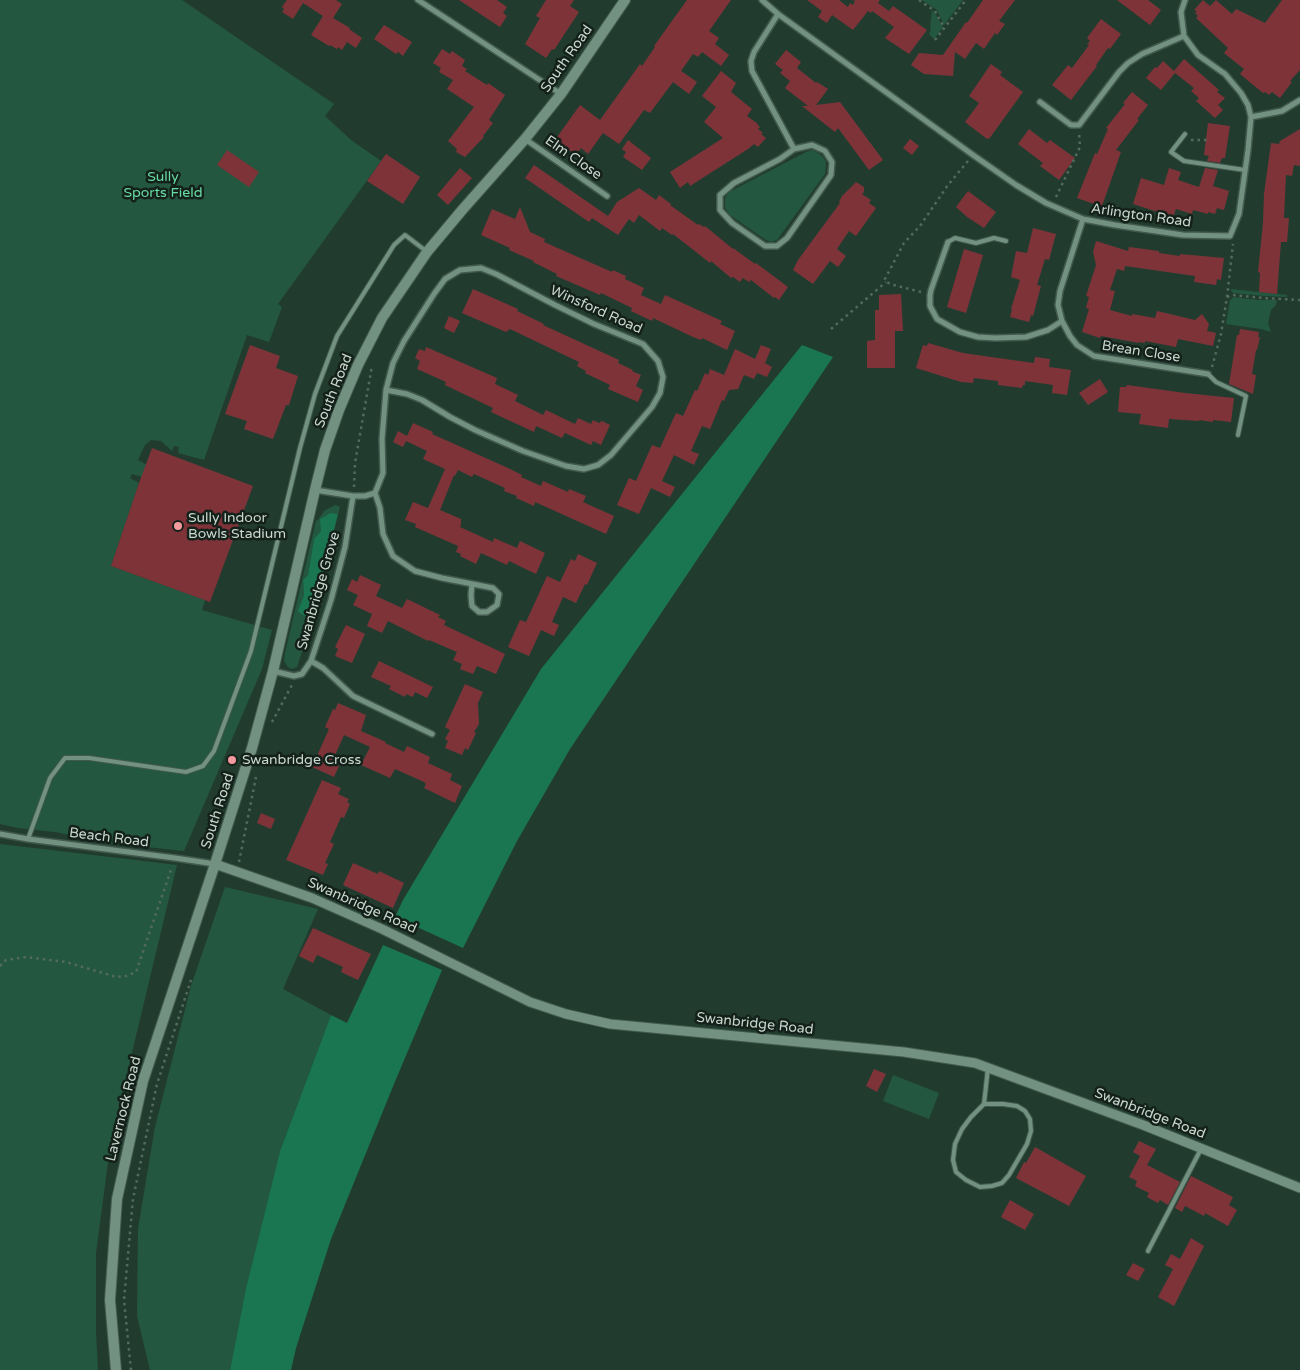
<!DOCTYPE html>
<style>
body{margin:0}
canvas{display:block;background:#213c2e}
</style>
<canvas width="1300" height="1370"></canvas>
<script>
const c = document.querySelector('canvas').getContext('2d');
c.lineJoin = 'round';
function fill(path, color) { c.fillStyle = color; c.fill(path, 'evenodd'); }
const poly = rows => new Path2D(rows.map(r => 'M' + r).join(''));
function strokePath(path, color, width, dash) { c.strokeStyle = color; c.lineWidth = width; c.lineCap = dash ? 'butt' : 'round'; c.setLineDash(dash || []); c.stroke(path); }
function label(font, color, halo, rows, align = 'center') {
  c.font = font + ' "Varela Round",sans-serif'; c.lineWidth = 5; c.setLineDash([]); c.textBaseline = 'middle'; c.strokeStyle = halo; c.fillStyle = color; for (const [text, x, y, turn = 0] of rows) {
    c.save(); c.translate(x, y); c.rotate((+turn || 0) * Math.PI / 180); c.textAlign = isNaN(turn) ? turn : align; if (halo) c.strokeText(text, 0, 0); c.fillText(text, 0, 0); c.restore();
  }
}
fill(poly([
 [0,0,182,0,334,104,325,116,351,140,381,161,278,304,282,307,269,342,247,335,204,460,178,453,179,447,174,446,172,451,161,441,151,440,145,445,138,460,147,465,142,477,132,474,130,478,139,483,111,566,205,600,202,610,272,630,262,669,184,851,110,843,55,832,18,828,0,824],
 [922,0,963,0,944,25,937,10],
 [932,10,935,13,943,27,934,39,929,34,931,30,930,29],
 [812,150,818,153,823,157,826,162,825,174,777,240,771,242,766,240,730,215,725,208,725,198,729,192,806,152],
 [1230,289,1287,295,1287,297,1264,296,1233,293],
 [1234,297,1258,300,1277,300,1276,305,1271,310,1268,323,1271,332,1261,329,1226,324,1230,300],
 [335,505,340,507,338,514,331,513,321,531,314,539,308,575,303,580,304,595,299,611,312,622,297,667,292,669,288,667,284,661,285,653,316,521,318,520,324,511],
 [0,844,177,865,111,1140,96,1253,96,1332,98,1370,0,1370],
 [225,887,318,909,283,989,331,1015,280,1151,246,1288,230,1370,150,1370,137,1316,138,1229,155,1127,191,986],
 [893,1075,939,1093,929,1119,883,1101]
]), '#24573f');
fill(poly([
 [802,345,833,357,570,749,517,841,463,948,395,917,403,900,541,669],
 [331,513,338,514,312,622,298,611,304,595,303,580,308,575,314,539,321,531,320,519],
 [383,945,442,970,394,1084,331,1239,296,1348,291,1370,230,1370,246,1288,280,1151,331,1015,347,1023]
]), '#1a7650');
fill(poly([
 [287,0,336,0,342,4,333,18,350,28,349,29,362,38,356,48,347,42,342,50,338,47,337,49,330,45,329,46,311,35,323,16,303,3,293,19,282,12,284,9,282,7],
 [459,0,497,0,507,7,503,13,507,16,500,27],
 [546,0,574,0,570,6,579,12,554,50,552,49,546,58,525,44,540,18,536,16],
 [687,0,731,0,709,31,719,38,715,44,729,55,721,66,702,52,698,57,693,54,681,71,697,82,689,94,673,82,650,113,644,110,619,144,603,133,588,154,581,148,576,155,555,140,580,105,600,120,640,64,642,66,655,47,654,46],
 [807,0,839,0,848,7,850,3,853,5,855,1,853,0,880,0,878,3,889,11,893,6,927,30,909,54,885,38,894,27,872,11,871,13,868,11,853,30,832,15,827,23,818,17,822,11],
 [983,0,1015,0,999,21,1005,24,997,35,995,33,984,49,976,43,965,59,955,52,953,76,924,74,911,65,919,53,943,55,966,22,967,23],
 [1117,0,1148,0,1161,10,1150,25],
 [1203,0,1210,6,1216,0,1232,14,1236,9,1265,23,1282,0,1300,0,1300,70,1290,81,1292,82,1280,98,1272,92,1269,95,1265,92,1263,93,1240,74,1244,69,1224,53,1228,48,1196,18,1198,16,1195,13,1197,11,1194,10],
 [1101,19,1121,34,1110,49,1108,48,1096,65,1097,66,1071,100,1052,85,1068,65,1072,68,1089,45,1087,44,1090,41,1087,38],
 [384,25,412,42,403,56,398,52,396,54,374,39],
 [442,49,450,54,452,51,465,60,462,66,467,69,465,71,487,85,488,83,505,95,489,120,493,123,483,136,484,137,465,157,456,152,457,149,448,141,474,107,447,89,453,80,439,72,441,68,433,63],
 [786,50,801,62,797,68,816,83,817,82,828,89,816,105,840,102,883,160,869,170,838,128,835,132,802,106,808,106,785,88,790,81,780,73,783,70,775,64],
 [1184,59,1219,90,1217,92,1225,98,1218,105,1223,110,1215,118,1196,101,1199,98,1191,91,1194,88,1175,73,1161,90,1146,78,1155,67,1157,68,1163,61,1174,71],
 [991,64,1002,72,1000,75,1023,92,989,139,988,138,987,139,965,122,979,103,969,96],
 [721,71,736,83,731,92,752,109,747,116,758,124,757,124,760,127,758,129,763,133,761,134,766,138,758,147,754,144,748,149,690,186,688,182,680,188,670,172,723,138,704,122,716,107,702,96],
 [1132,92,1148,105,1137,119,1139,120,1116,150,1121,152,1102,206,1098,204,1097,205,1077,198,1095,153,1097,154,1108,129,1106,128,1125,104,1123,103],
 [1208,123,1230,126,1225,158,1222,158,1220,163,1207,161,1209,156,1204,155],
 [1029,129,1047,143,1050,140,1075,158,1059,180,1040,166,1043,163,1018,144],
 [1300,129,1300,166,1294,165,1292,176,1286,175,1284,218,1289,218,1287,242,1281,242,1277,294,1259,292,1260,273,1258,272,1263,223,1264,194,1271,143,1279,144,1280,141],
 [910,139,919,146,912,155,903,148],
 [628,140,651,158,642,170,623,157,626,152,622,149],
 [227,150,259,172,249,187,217,165],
 [386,154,420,177,403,204,367,181],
 [534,165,608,216,617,202,639,188,656,200,659,195,671,204,670,205,698,225,699,224,704,227,705,226,733,249,733,248,755,264,756,263,788,287,779,300,775,297,774,298,751,280,749,282,743,278,740,282,733,277,731,278,711,261,710,263,673,234,672,235,662,228,660,231,639,215,634,223,629,219,618,235,592,218,589,222,525,178],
 [460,168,472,178,448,205,437,195],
 [1169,168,1181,172,1178,180,1199,187,1205,168,1218,170,1213,186,1229,191,1224,210,1217,208,1215,214,1208,212,1208,214,1193,210,1192,214,1176,209,1173,217,1133,204,1141,178,1164,185],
 [856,182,864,187,864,192,862,194,871,200,869,203,876,208,856,236,849,231,837,249,846,256,838,267,830,261,813,284,793,270,798,260,840,203,839,202,842,196],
 [968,191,996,212,984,228,967,217,956,207],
 [520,207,530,232,545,239,544,242,612,272,613,270,626,276,625,279,644,288,641,295,661,304,665,295,722,321,720,324,735,331,727,350,702,338,701,340,693,337,653,318,652,321,631,311,632,308,601,293,600,295,556,276,557,274,533,262,534,261,509,250,510,248,481,235,492,209,515,219],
 [1033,228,1056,234,1049,260,1045,259,1037,285,1041,286,1033,316,1031,315,1029,322,1010,317,1012,309,1011,309,1020,280,1011,277,1016,251,1027,253],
 [1096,241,1128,251,1129,247,1159,251,1159,253,1180,256,1180,254,1224,258,1221,280,1217,279,1216,285,1194,282,1195,276,1125,266,1124,271,1117,269,1110,290,1115,291,1110,310,1132,316,1132,314,1155,318,1157,311,1195,320,1202,314,1209,324,1207,331,1216,333,1213,346,1178,339,1176,347,1145,341,1145,343,1139,342,1139,343,1101,336,1100,338,1082,332,1089,309,1086,308,1089,297,1086,296,1096,265,1093,252],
 [964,249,983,255,966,313,947,307],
 [473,289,518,309,517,311,544,324,543,325,619,360,618,363,633,370,632,371,641,375,636,386,643,390,638,402,608,389,610,385,585,373,586,371,577,366,579,362,510,329,506,332,462,313],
 [901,294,903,331,895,331,895,368,867,368,867,341,875,340,875,310,879,310,879,295],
 [449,316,460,321,454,333,444,328],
 [1240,329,1259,332,1258,337,1260,337,1257,350,1256,350,1252,374,1256,375,1253,394,1229,384,1237,335,1239,335],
 [928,343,963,353,991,357,1034,363,1035,357,1050,359,1049,367,1071,370,1067,395,1052,393,1053,385,1025,381,1025,385,1023,385,1022,388,998,385,998,381,974,378,973,383,961,382,916,368,923,345,927,346],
 [250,345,280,356,276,368,298,376,289,405,286,405,273,439,244,429,247,421,225,414],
 [761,345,771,349,765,363,772,367,767,377,757,373,754,379,744,375,738,389,729,390,724,401,722,400,710,429,702,426,691,451,699,454,694,465,674,455,662,481,675,487,670,497,651,488,639,514,617,505,629,478,636,481,652,445,660,448,676,413,683,416,695,390,697,391,705,373,708,375,710,369,724,375,735,349,755,359],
 [426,347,497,378,495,384,518,395,515,401,543,415,546,410,575,424,578,418,591,424,593,420,599,423,602,421,610,425,601,445,593,441,591,445,565,433,562,438,536,426,534,432,491,412,493,408,445,385,446,382,417,369,420,361,415,358,419,349,425,351],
 [1100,379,1108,392,1088,405,1079,393],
 [1127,385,1185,393,1234,398,1231,422,1213,420,1213,422,1199,420,1199,421,1169,419,1168,428,1139,424,1141,414,1118,412,1120,387,1126,387],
 [413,423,433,432,432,434,508,468,522,475,521,477,541,486,543,481,568,492,569,489,586,496,583,502,614,516,606,534,535,502,534,506,516,498,517,496,504,491,505,488,474,474,472,477,458,470,455,476,454,475,440,510,461,519,461,524,460,527,493,542,494,538,517,548,520,541,545,553,536,574,509,561,507,565,481,553,476,564,460,556,461,554,456,552,458,546,415,527,416,524,405,520,413,502,428,508,445,469,423,459,427,451,406,441,403,447,393,442,398,431,407,436],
 [152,448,253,486,210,602,111,566,139,483],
 [578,554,597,563,587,585,585,584,576,603,563,597,552,622,559,625,554,636,541,630,529,656,508,647,520,620,526,622,547,576,560,582,571,559,575,561],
 [360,575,381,585,376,596,402,608,407,599,440,615,438,617,446,621,444,625,505,654,496,674,477,666,473,674,460,669,462,664,453,660,457,652,429,640,428,641,388,621,382,633,367,626,372,614,353,605,358,595,347,590,352,579,357,582],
 [346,625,365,634,352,663,335,656,338,649,335,647],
 [379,661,433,687,427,698,415,692,413,697,406,694,405,697,389,689,391,686,371,677],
 [465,684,483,692,478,703,479,724,474,732,476,733,468,750,465,748,462,755,445,748,448,741,445,739,450,730,445,727],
 [338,703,366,715,361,731,386,742,385,743,404,752,407,746,430,757,428,763,452,774,450,780,462,786,455,803,424,788,426,784,424,782,395,769,390,778,361,765,370,747,344,735,332,762,339,766,334,777,312,767,329,729,325,727,333,709,335,710],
 [322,780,341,788,338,794,349,799,347,802,350,804,344,818,341,817,330,842,334,844,325,863,328,864,323,875,286,860],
 [261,813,275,819,271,829,257,823],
 [353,863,378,874,379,871,404,883,393,908,343,885],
 [313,928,371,954,358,980,341,972,343,967,317,955,313,963,299,956],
 [874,1069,886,1074,877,1092,866,1086],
 [1139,1141,1156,1149,1147,1165,1180,1182,1168,1205,1160,1200,1158,1203,1147,1197,1149,1193,1135,1186,1137,1181,1129,1177,1140,1156,1133,1152],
 [1035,1147,1086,1176,1069,1206,1016,1178,1024,1162,1026,1163],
 [1191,1176,1233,1197,1229,1205,1237,1210,1228,1226,1205,1213,1204,1216,1185,1206,1182,1212,1175,1208],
 [1010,1200,1034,1214,1025,1230,1001,1217],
 [1191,1238,1204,1246,1174,1306,1158,1297,1173,1269,1165,1265,1171,1254,1180,1259],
 [1133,1263,1145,1269,1138,1281,1126,1275]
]), '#7e3339');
const service = poly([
 [1185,134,1171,152,1184,161,1245,170],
 [948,242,955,238,976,243,994,238,1006,241],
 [1208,374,1216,382,1246,396,1238,435],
 [28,839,50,778,65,758,89,758,186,772,203,766,214,751,251,651,300,448,315,394,337,336,394,245,405,235,426,251],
 [984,1104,1003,1104,1017,1106,1025,1111,1030,1119,1031,1131,1027,1144,1009,1175,1002,1183,992,1186,980,1187,966,1180,956,1172,953,1160,955,1144,962,1129,971,1117,984,1104,988,1068],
 [1148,1251,1201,1149]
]);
const minor = poly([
 [418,0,561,94],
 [762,0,778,14,973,155,1016,185,1046,203,1083,219,1115,225,1183,235,1230,236,1239,214,1248,150,1251,117,1248,105,1241,93,1225,74,1198,55,1184,36,1181,12,1185,0],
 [778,14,754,52,751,61,752,71,794,149,812,145,825,151,832,162,831,175,787,238,777,246,765,246,732,223,720,210,720,195,734,183,780,159,794,149],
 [1040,102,1071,125,1079,125,1119,72,1128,63,1142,54,1184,36],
 [1251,117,1282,111,1300,100],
 [525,139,607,196],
 [948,242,931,290,930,295,930,306,937,319,960,332,978,337,995,338,1026,337,1048,330,1062,321,1070,336,1077,345,1094,356,1208,374],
 [1062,321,1058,305,1060,291,1083,219],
 [315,490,353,496,365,496,375,493,383,473,382,439,386,390,393,363,404,341,434,294,445,279,460,270,481,268,496,274,555,305,594,324,643,344,658,361,663,377,660,393,652,407,611,455,598,465,584,469,566,466,523,451,475,430,450,417,422,400,407,394,386,390],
 [375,493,380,508,383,534,393,556,415,571,442,578,493,588,499,594,497,605,487,612,479,612,472,606,471,595,472,584],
 [311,661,331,600,345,547,353,496],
 [273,671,294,676,302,674,311,661,323,668,353,696,432,734],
 [0,834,28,839,175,858,215,864]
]);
const tertiary = poly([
 [215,864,312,898,382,929,530,1002,566,1014,610,1024,904,1052,975,1063,1143,1125,1300,1188]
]);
const secondary = poly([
 [116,1370,110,1300,117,1199,143,1081,215,864,252,748,273,671,315,490,325,450,339,410,358,365,382,318,427,252,463,209,525,139,561,94,625,0]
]);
strokePath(service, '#41594e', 6);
strokePath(minor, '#41594e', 8);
strokePath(tertiary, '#41594e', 11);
strokePath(secondary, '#41594e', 12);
strokePath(poly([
 [919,0,935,11,944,27],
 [935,40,966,0],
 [1191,140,1209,140],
 [1056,197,1080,147,1079,133],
 [921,292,894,285,886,282,885,279,904,243,920,226,948,185,968,161],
 [1227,297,1232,295,1263,298,1300,300],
 [831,329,886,282],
 [1212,367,1221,334,1227,297,1233,244],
 [354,487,355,463,372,366],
 [272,722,292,685],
 [239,862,256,777],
 [0,966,6,960,26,957,66,962,116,977,126,976,136,972,172,867],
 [131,1370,124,1300,133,1199,157,1084,191,980]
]), '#536b5f', 2.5, [2.5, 4]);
strokePath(service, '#739180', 4);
strokePath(minor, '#739180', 5);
strokePath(tertiary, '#739180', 9);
strokePath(secondary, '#739180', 10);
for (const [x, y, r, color] of [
 [178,526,5,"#f59b9d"],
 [232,760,5,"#f59b9d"]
]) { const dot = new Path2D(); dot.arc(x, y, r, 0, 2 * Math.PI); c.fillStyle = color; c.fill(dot); strokePath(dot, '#14201a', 2); }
label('14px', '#c8d8cf', '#14201a', [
 ["South Road",567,59,-55],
 ["Elm Close",573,158,35],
 ["Arlington Road",1141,216,8],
 ["Winsford Road",596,310,24],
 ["Brean Close",1141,352,9],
 ["South Road",334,391,-68],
 ["Swanbridge Grove",319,591,-74],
 ["South Road",218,811,-72],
 ["Beach Road",109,838,7],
 ["Swanbridge Road",362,906,24],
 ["Swanbridge Road",755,1024,6],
 ["Lavernock Road",124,1109,-76],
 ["Swanbridge Road",1150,1114,21]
]);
label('14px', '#67dba4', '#14201a', [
 ["Sully",163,177],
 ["Sports Field",163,193]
]);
label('14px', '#c8d8cf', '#14201a', [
 ["Sully Indoor",188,518],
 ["Bowls Stadium",188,534],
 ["Swanbridge Cross",242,760]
], 'left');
</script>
